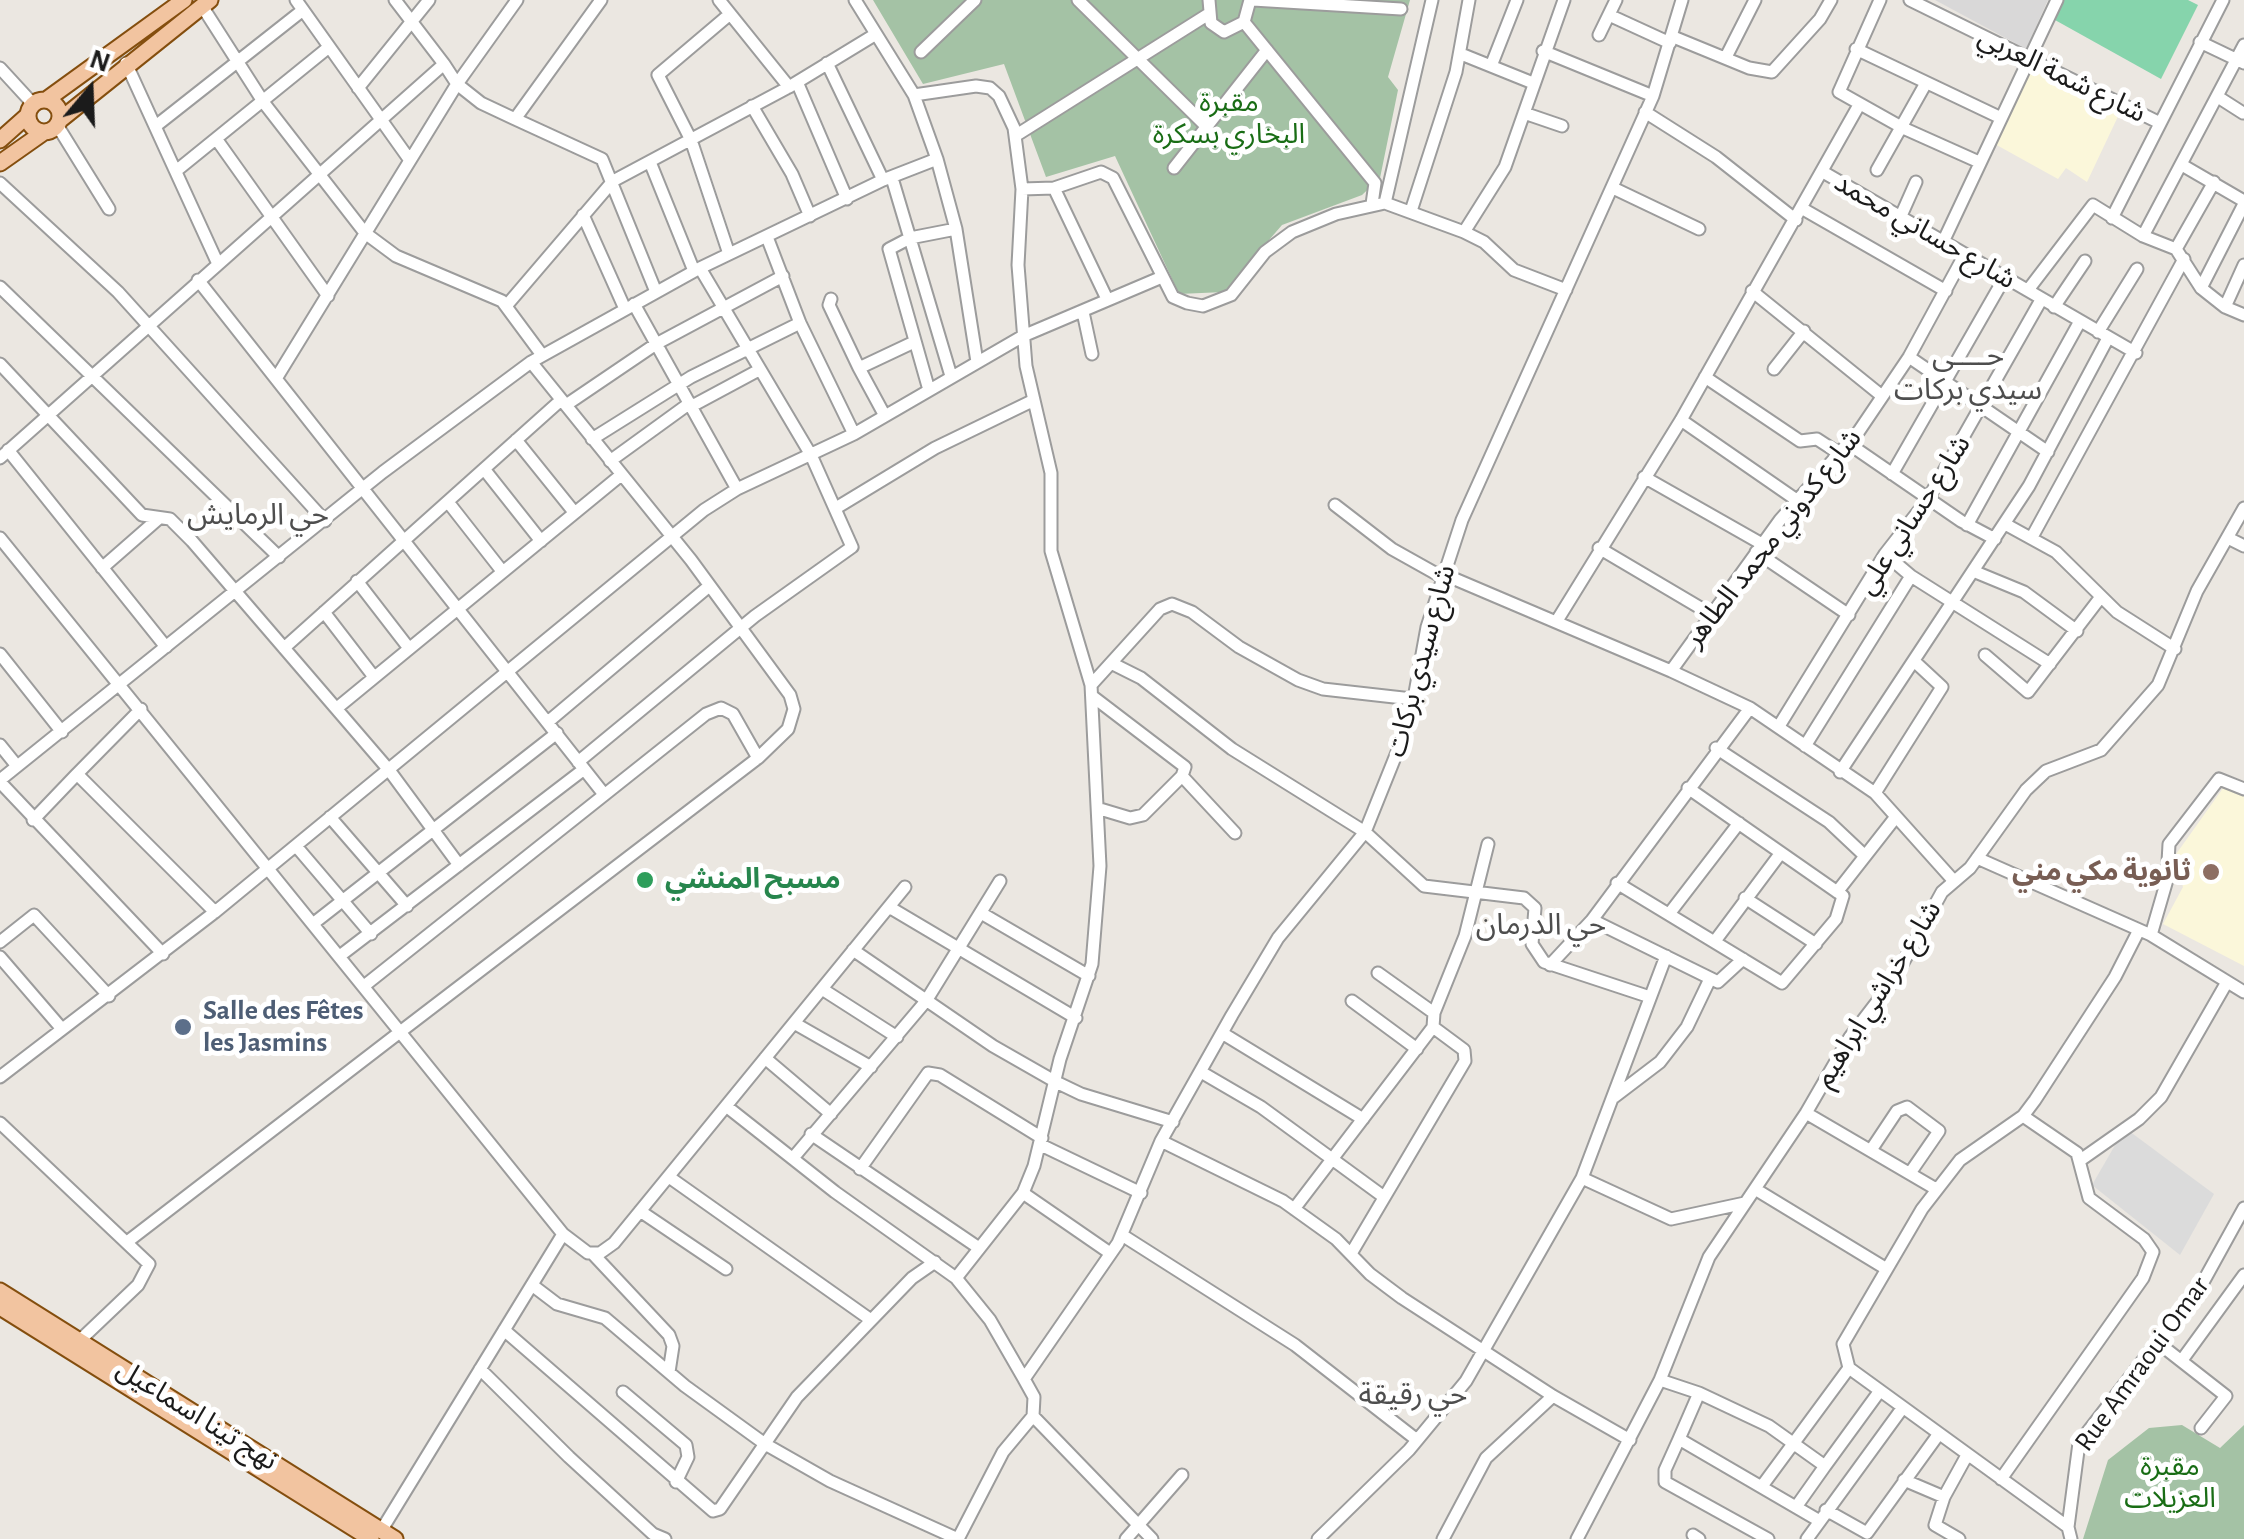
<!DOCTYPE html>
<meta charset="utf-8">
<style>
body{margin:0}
#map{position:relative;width:2244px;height:1539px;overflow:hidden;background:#ebe7e1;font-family:"Alegreya Sans",sans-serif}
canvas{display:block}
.north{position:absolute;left:40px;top:40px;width:100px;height:100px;-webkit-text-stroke:8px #fff;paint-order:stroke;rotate:19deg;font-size:28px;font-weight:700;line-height:40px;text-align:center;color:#1b1b1b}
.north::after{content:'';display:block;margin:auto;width:35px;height:45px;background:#1b1b1b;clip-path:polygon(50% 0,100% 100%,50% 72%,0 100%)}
</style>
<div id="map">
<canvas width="2244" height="1539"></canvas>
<div class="north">N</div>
</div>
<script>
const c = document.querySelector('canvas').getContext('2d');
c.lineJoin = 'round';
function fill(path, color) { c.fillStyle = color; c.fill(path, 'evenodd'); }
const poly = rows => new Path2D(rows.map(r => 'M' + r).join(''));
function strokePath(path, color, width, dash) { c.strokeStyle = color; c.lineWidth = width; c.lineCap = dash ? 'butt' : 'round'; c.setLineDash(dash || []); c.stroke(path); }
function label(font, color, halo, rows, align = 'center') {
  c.font = font + ' "Alegreya Sans","Noto Sans Arabic",sans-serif'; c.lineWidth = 10; c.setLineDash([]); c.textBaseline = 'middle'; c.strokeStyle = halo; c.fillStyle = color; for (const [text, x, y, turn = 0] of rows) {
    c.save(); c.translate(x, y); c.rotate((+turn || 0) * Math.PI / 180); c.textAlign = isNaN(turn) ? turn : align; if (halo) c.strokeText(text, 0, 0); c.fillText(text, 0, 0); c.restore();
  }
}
fill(poly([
 [1935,0,2048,0,2026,49]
]), '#d9d8d8');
fill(poly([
 [2033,65,2122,108,2087,182,2066,168,2058,179,1993,143],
 [2226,784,2244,793,2244,966,2163,924,2183,887,2174,857]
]), '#fbf7da');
fill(poly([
 [873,0,1410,0,1388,77,1398,90,1380,178,1362,195,1282,225,1224,292,1179,294,1115,156,1046,177,1004,64,923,84],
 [2182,1425,2220,1448,2244,1425,2244,1539,2083,1539,2108,1460,2149,1428]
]), '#a4c2a5');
fill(poly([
 [2064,0,2188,0,2198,5,2161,79,2055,20]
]), '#86d4ac');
fill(poly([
 [2125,1128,2214,1194,2180,1255,2092,1185]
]), '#dbdbdb');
const minor = poly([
 [296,0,409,159],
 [719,0,789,87,876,34],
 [855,0,914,95,937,159,956,229,977,362],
 [1078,0,1207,127],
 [1209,0,1211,23,1224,32,1244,22,1250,0],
 [1253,0,1401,9],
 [1880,0,1839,92,1903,128,1979,162],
 [1910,0,2160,123],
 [202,6,264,103,365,233,396,256,502,301,542,355],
 [1609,15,1670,43],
 [1244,22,1375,183,1372,204],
 [1599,35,1616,0],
 [1671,36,1749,68,1772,72,1820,19,1831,0],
 [2200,42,2244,63],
 [1856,49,1999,117],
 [1543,51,1653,96],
 [921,52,975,0],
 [1461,54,1533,83],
 [1726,57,1755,0],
 [126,63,218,264],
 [827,63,883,180],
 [444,64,457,84,481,103,515,119,601,0],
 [1491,66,1517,0],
 [0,68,34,105],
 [797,82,847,199],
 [358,88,429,0],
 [914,95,976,86,990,88,999,96,1014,128,1022,189,1054,188,1101,172,1113,178,1173,297,1187,303,1203,306,1231,295,1265,252,1292,232,1336,214,1385,203,1464,232,1484,242,1514,270,1566,290],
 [2218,97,2243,113],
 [752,106,792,174,810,216],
 [1645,112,1716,157,1796,220],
 [1524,113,1562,126],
 [515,119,602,159,656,292],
 [57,125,109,209],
 [157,125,303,10],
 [1015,136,1207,15],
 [217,140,328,296],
 [650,162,694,271],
 [2182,165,2244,201],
 [1174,168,1267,50],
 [1877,170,1926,83],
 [176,171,329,47],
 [1823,172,2136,353],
 [892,178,951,376],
 [0,183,118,292,325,521],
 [1054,188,1107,299],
 [1613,188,1699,229],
 [1022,189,1018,265,1026,366,1051,473,1051,551,1091,685,1100,866,1092,964,1060,1059,1034,1166,1023,1193,956,1278,990,1320,1024,1379],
 [1385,203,1432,0],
 [1803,209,1946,291],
 [1411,211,1456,72,1469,0],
 [583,215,625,309],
 [1900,218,1916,182],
 [2112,218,2223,0],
 [1464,232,1505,167,1564,0],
 [2143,236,2244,45],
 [767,237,800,323,854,434],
 [1943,242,2057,0],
 [2176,249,2214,182],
 [729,254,691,140,658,75,730,14],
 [198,280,603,793],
 [0,287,279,557],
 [2201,288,2244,204],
 [2028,290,2093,205,2143,236,2176,249,2201,288,2225,307,2244,315],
 [1752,291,1882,396],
 [831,299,829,305,859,368],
 [634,304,737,489],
 [507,305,613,181,789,87],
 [2054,307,2085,261],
 [2225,307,2244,265],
 [1083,312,1092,354],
 [2098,332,2137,269],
 [1909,357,2048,452],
 [0,364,142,515,170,519,192,541,389,770,459,865],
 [1774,369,1804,331],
 [277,377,457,84,517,0],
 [1705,377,1800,441,1817,439,1840,454],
 [929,390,889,249,910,238,956,229],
 [566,405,656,344,783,276],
 [692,406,759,370],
 [885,416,859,368,912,343],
 [1681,420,1798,501],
 [592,439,691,377,800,323],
 [516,440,574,512],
 [1849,444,1961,521,1995,539],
 [8,450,166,647],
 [0,458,444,64,395,0],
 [610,461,690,403],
 [484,469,541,541],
 [1892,474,2005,277],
 [1644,477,1762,544],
 [448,502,502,571],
 [1335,505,1392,549,1442,577],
 [836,508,935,448,1032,401],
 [2005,524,2056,552,2117,612,2175,649],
 [1967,525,2079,323],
 [2032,537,2184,259],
 [0,538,400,1032,758,758,733,714,721,708,706,714,364,986],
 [2228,538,2244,546],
 [1599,548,1709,613],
 [1756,552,1849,615],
 [1885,554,1911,576,2050,664],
 [102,568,158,519],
 [1973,571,2024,592,2077,631],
 [1443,574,1671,671],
 [357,581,408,647],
 [324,612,374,677],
 [1558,619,1681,420,1859,105],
 [284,648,561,400],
 [0,654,62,732],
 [1985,655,2028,692,2100,598],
 [1113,664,1141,678,1232,749,1365,832,1424,886,1524,898,1535,908,1532,944,1544,962,1650,997],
 [1091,685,1160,609,1172,604,1192,612,1239,647,1298,680,1323,689,1412,699],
 [1092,696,1185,767,1182,776,1143,815,1130,818,1100,809],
 [337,708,621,475],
 [549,721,708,587],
 [1779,726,1885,554,1928,499,2041,300],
 [0,745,17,766],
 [1805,746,1911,576],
 [1716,748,1829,822,1864,855],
 [758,758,788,729,794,709,790,695,691,560,531,362,700,268,883,180,937,159],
 [578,762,755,616,852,547,811,455,700,268],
 [1840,772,2029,486,2108,338],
 [77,774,141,709],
 [1182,776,1235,833],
 [0,780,383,472,531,362],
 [0,782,163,954],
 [1875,793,1942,687,1914,661],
 [330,817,407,906],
 [33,820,77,774,215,912],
 [296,846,371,934],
 [1977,858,2151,935,2244,992],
 [1953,880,1875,793,1750,708,1671,671,1780,520,1859,431,1909,357,1965,254],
 [1617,883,1782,983,1836,919,1843,896,1688,788],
 [1837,892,1895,818],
 [1745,898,1816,944],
 [889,907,1076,1018],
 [981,913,1089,976],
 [1669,914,1739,823],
 [1592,920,1718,982,1743,959],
 [314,923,557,733],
 [2151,935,2167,880,2169,844,2219,779,2244,789],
 [1715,941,1780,854],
 [0,942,34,915,109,996],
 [853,950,993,1046,1056,1082,1081,1094,1173,1122],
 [341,955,583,770],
 [0,957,62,1029],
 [1550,965,1592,920,1750,708],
 [1378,973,1434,1013],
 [822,989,897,1037],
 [1352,1001,1417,1049],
 [794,1023,871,1067],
 [1222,1033,1363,1119],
 [765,1058,831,1114],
 [1201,1072,1261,1107,1384,1197],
 [0,1077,215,912,704,510,737,489,854,434,1023,336,1162,277],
 [1614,1097,1660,1062,1687,1027,1710,979],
 [726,1106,905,887],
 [1806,1113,1936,1189],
 [0,1123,149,1264,138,1285,76,1344],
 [811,1134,979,1248],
 [1161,1141,1283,1201,1336,1239,1370,1274,1402,1298,1553,1396,1630,1440],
 [1041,1145,1141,1193],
 [1871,1150,1897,1111,1907,1107,1939,1131,1910,1173],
 [793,1158,926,1001,1000,881],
 [2082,1159,2139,1119,2161,1097,2227,982],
 [860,1169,928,1073,940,1075,1042,1138],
 [669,1177,871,1320],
 [1582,1178,1671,1219,1745,1203],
 [1755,1189,1885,1268],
 [1023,1193,1110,1253],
 [1294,1209,1433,1027,1434,1013,1465,936,1488,844],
 [640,1211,726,1269],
 [1122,1235,1295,1345,1417,1440],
 [127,1242,400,1032,563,1234,588,1253,600,1253,614,1243,726,1106,835,1192,956,1278],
 [1352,1252,1465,1061,1464,1050,1433,1027],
 [593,1254,669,1335,673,1346,669,1372],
 [532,1285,557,1304,605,1318,685,1386,765,1444,830,1481,958,1539,1003,1452,1033,1416,1034,1397,1024,1379,1118,1243,1161,1141,1232,1015,1278,938,1365,832,1410,720,1427,627,1462,520,1653,96,1682,0],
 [504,1330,713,1511,720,1509,797,1397,912,1278,935,1262],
 [2157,1342,2226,1396,2201,1428],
 [2182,1360,2244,1275],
 [480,1369,569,1457,653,1534,665,1539],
 [1660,1380,1699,1393,1679,1439,1818,1520],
 [623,1392,686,1445,688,1457,676,1482],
 [1699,1393,1769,1426,1825,1466,1796,1507],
 [1033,1416,1152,1539],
 [1679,1439,1665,1470,1665,1482,1768,1539],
 [1825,1466,1879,1392],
 [2001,1479,2143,1278,2153,1252,2144,1239,2089,1198,2077,1153,2023,1116],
 [1904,1480,1944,1497],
 [1762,1486,1849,1368],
 [1826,1510,1867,1533,1938,1435],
 [2068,1527,2079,1443,2202,1284,2244,1208],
 [381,1531,563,1234],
 [1693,1535,1699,1539],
 [1126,1539,1182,1475],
 [1318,1539,1409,1450,1466,1381,1582,1178,1666,956],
 [1443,1539,1486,1458,1553,1396],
 [1577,1539,1660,1380,1709,1257,1806,1113,1850,1037,1893,981,1942,892,1970,868,2026,790,2046,771,2101,750,2158,685,2197,591,2244,508],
 [1807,1539,1901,1410],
 [1959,1539,1935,1525,1944,1497,1966,1457],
 [2071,1539,2068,1527,1849,1368,1843,1344,1922,1209,1960,1160,2023,1116,2035,1100,2115,977,2139,930]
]);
const major = poly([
 [46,100,184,0],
 '28 116a16 16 0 1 1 32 0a16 16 0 1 1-32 0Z',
 [60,120,210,0],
 [0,140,28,115],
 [0,163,44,132],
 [0,1291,395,1539],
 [0,1307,371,1539]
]);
strokePath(minor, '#9c9c9c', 15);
strokePath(major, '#844e0e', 19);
strokePath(minor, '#fff', 11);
strokePath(major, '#f2c4a0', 15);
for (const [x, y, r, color] of [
 [2211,872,10,"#8d6e63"],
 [645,880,10,"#2e9e5b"],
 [183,1027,10,"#5c6f8a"]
]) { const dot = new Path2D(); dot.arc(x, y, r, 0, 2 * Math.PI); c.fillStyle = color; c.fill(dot); strokePath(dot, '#fff', 4); }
label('28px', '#1b1b1b', '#fff', [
 ["شارع شمة العربي",2062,75,26],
 ["شارع حساني محمد",1925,231,30],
 ["شارع حساني علي",1914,515,-57],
 ["شارع كدوني محمد الطاهر",1773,538,-52],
 ["شارع سيدي بركات",1421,661,-75],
 ["شارع خراشي ابراهيم",1878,994,-58],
 ["Rue Amraoui Omar",2142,1364,-54],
 ["نهج تينا اسماعيل",197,1415,32]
]);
label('28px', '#196d15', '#fff', [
 ["مقبرة",1229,103],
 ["البخاري بسكرة",1229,135],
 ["مقبرة",2170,1467],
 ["العزيلات",2170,1499]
]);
label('bold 28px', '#785e54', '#fff', [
 ["ثانوية مكي مني",2191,872]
], 'right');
label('bold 28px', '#27864d', '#fff', [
 ["مسبح المنشي",665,880]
], 'left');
label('bold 28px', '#4e5e75', '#fff', [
 ["Salle des Fêtes",203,1011],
 ["les Jasmins",203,1043]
], 'left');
label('30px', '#4e4e4e', '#fff', [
 ["حــــي",1968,356],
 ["سيدي بركات",1968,390],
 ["حي الرمايش",258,515],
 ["حي الدرمان",1541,925],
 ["حي رقيقة",1413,1395]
]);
</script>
